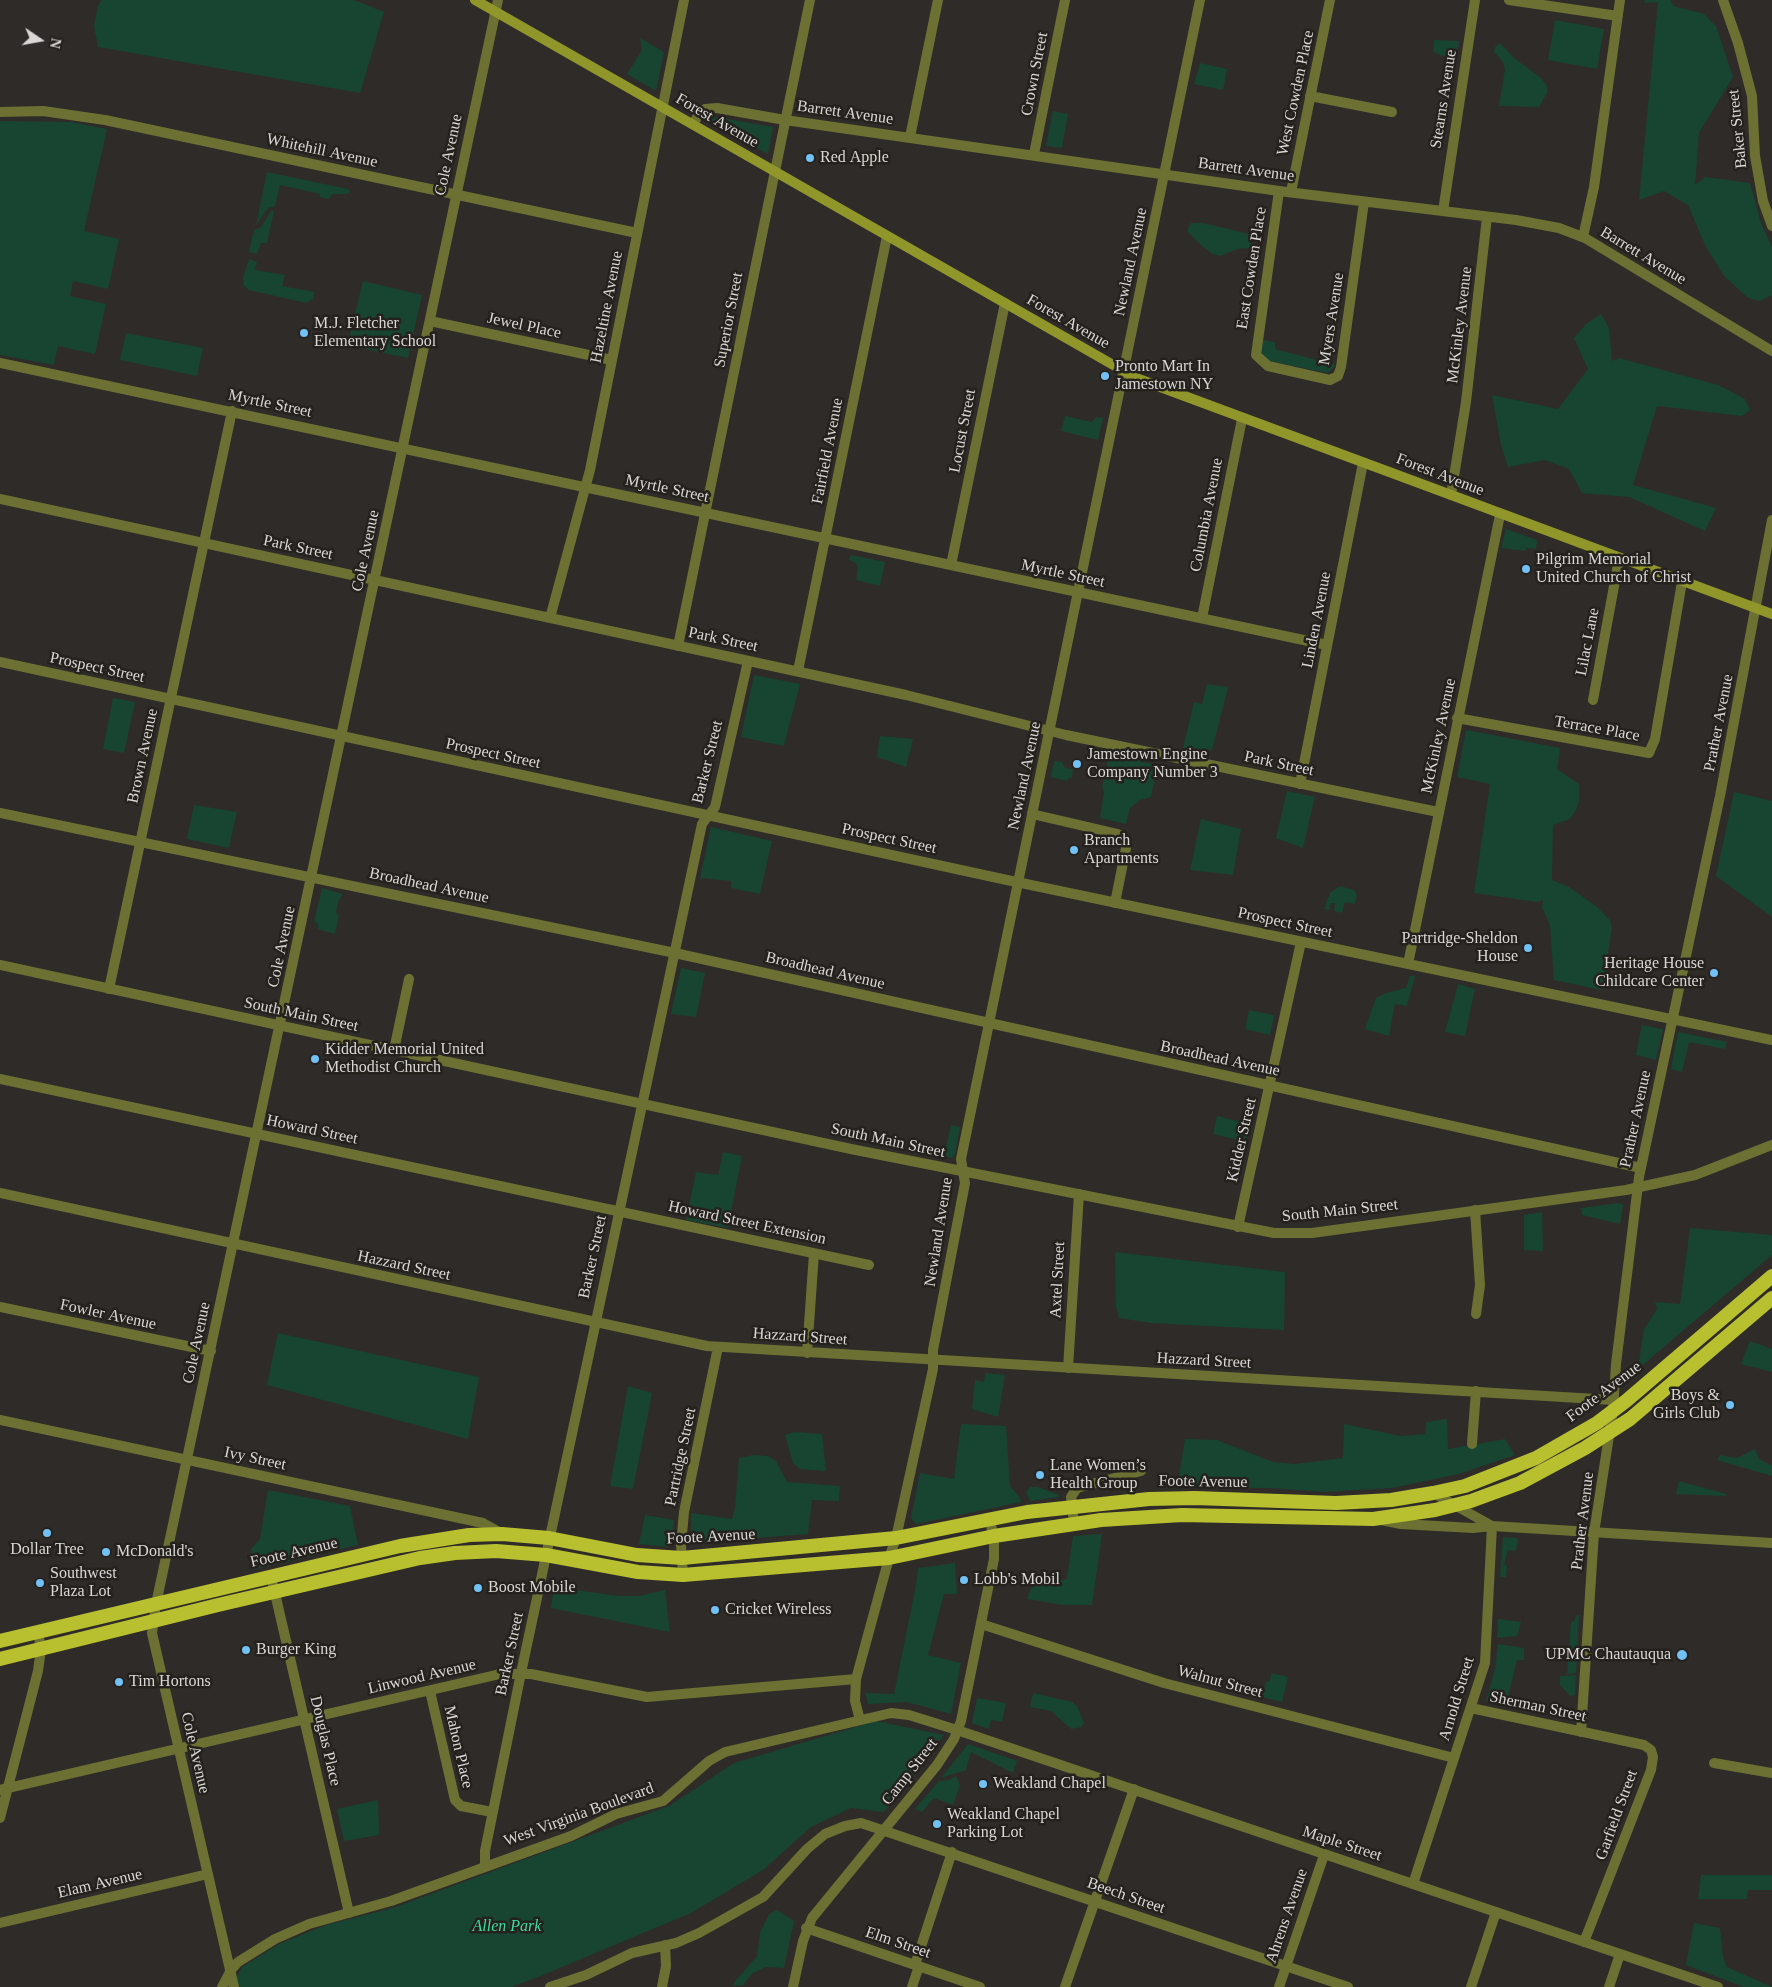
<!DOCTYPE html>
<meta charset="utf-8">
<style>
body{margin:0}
#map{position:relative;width:1772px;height:1987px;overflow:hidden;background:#2f2b28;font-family:"Times New Roman",serif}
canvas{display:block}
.north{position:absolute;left:15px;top:15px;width:50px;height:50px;-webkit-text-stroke:4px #25221e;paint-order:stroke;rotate:102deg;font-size:14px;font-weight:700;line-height:20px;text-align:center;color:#dad8d6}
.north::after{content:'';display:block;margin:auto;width:18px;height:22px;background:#dad8d6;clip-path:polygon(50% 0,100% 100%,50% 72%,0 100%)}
</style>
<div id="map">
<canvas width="1772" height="1987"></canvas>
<div class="north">N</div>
</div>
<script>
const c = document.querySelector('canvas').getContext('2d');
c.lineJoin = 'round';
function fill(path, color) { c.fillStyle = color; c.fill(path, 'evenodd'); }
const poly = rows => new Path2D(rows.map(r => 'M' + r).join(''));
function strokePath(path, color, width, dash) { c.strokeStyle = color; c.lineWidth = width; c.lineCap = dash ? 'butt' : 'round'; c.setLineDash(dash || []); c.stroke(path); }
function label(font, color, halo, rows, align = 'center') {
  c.font = font + ' "Times New Roman",serif'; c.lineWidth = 5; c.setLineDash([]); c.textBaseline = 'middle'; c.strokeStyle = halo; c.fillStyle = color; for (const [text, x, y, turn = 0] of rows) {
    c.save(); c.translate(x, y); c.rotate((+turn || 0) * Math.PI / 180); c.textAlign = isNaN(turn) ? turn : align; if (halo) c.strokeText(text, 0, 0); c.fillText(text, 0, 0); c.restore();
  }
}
fill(poly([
 [102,0,354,0,384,12,360,93,98,47,94,26,98,6],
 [1645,0,1671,0,1673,6,1704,14,1716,26,1733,77,1699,133,1695,185,1705,177,1750,183,1761,223,1772,247,1772,295,1760,301,1748,298,1724,276,1705,245,1688,205,1664,191,1639,200,1658,2,1644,3],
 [1555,20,1604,29,1597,69,1548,60],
 [640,38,664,52,656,91,627,74,642,50],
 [1434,40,1459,41,1456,61,1433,52],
 [1500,43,1514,58,1541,78,1547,86,1547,93,1539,107,1499,106,1505,69,1502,61,1494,52,1495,47],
 [1200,63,1227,69,1223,90,1194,84],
 [1053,111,1068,114,1062,148,1046,146],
 [715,117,773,127,768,154,712,123,711,120],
 [0,121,71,122,107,129,84,231,119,239,108,289,73,281,70,296,106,304,95,354,58,346,54,365,0,355],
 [267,172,348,189,350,192,347,194,332,194,329,199,320,197,320,194,280,185,275,206,268,208,256,225],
 [271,211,274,211,267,243,261,243,257,254,249,252,254,230,260,228],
 [1191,223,1203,223,1253,235,1250,248,1237,249,1220,256,1213,254,1203,247,1187,231],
 [249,259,257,262,255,270,285,275,282,286,315,292,313,299,306,303,249,290,244,286,243,278],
 [363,281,422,295,408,358,355,347,348,342],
 [1601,314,1609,328,1612,361,1619,358,1718,385,1745,399,1750,410,1742,416,1657,406,1633,485,1716,508,1705,531,1629,497,1582,493,1569,469,1545,460,1508,467,1501,445,1492,395,1558,409,1588,369,1574,338,1586,324],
 [126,333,203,348,197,376,120,360],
 [1261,340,1275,342,1275,349,1336,365,1328,373,1268,361,1259,350],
 [1065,416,1092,422,1096,417,1103,418,1098,440,1061,431],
 [1506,529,1537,540,1536,549,1526,548,1526,551,1501,548],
 [851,555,885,562,880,586,856,580,858,567,856,563,849,560],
 [754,675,800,684,784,746,741,737],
 [1207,684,1228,687,1212,750,1183,748,1194,702,1202,704],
 [113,698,135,702,124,753,103,749],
 [1466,730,1560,748,1557,769,1579,784,1579,801,1576,810,1570,819,1553,825,1552,880,1569,887,1597,907,1610,920,1612,928,1602,990,1554,980,1550,925,1542,908,1543,900,1537,902,1474,893,1490,784,1457,777],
 [880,736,913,739,906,767,877,757],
 [1106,754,1157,765,1151,797,1140,800,1130,808,1126,824,1100,818,1104,793,1102,786,1107,766],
 [1054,761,1062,762,1064,767,1073,770,1072,778,1068,778,1067,781,1051,777],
 [1287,791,1315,797,1303,848,1276,838],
 [1734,792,1772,801,1772,917,1716,876],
 [194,805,237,812,229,848,187,839],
 [1201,819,1241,829,1233,875,1190,870],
 [711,827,772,841,760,894,731,888,731,881,700,878],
 [1340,886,1354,890,1357,895,1355,904,1345,902,1342,913,1334,911,1335,903,1331,903,1329,910,1324,909,1330,893],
 [322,888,343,894,339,900,336,912,339,916,335,934,318,929,318,923,314,922],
 [681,968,705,973,696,1017,671,1014],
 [1410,976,1415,976,1407,1006,1395,1004,1389,1036,1365,1029,1376,998,1386,993,1406,988],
 [1458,984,1475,989,1465,1036,1445,1032],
 [1249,1010,1274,1015,1270,1035,1245,1029],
 [1642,1025,1663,1029,1656,1060,1636,1055],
 [1678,1032,1727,1042,1725,1049,1689,1042,1682,1072,1671,1069],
 [1217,1116,1249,1124,1246,1142,1213,1134],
 [951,1125,960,1127,955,1154,952,1158,944,1156],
 [723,1152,742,1156,728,1228,686,1220,696,1172,718,1175],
 [1619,1203,1623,1205,1620,1224,1582,1215,1581,1208],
 [1542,1212,1543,1251,1524,1250,1524,1215],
 [1690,1228,1772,1235,1772,1255,1638,1369,1644,1329,1657,1309,1655,1302,1680,1304],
 [1115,1252,1285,1272,1284,1330,1151,1323,1119,1318,1116,1307],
 [278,1333,479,1377,468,1439,267,1385],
 [1750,1341,1772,1349,1772,1372,1741,1364],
 [985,1373,1005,1375,998,1417,972,1409,975,1380,984,1382],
 [628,1386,652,1393,633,1489,610,1486],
 [1447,1419,1448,1449,1505,1439,1515,1455,1459,1474,1392,1488,1325,1492,1269,1488,1177,1487,1185,1439,1217,1440,1273,1462,1295,1464,1343,1458,1344,1424,1401,1436,1425,1434,1426,1422],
 [961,1424,1006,1426,1010,1486,1020,1498,1021,1502,916,1524,911,1518,920,1473,954,1479],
 [794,1432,822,1434,826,1471,800,1469,793,1463,785,1435],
 [1755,1449,1759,1459,1772,1466,1772,1476,1717,1460,1720,1455,1737,1458],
 [753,1455,768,1456,776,1461,787,1482,840,1486,839,1501,812,1500,808,1534,691,1543,691,1513,732,1519,735,1507,739,1458],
 [1679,1481,1726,1494,1726,1496,1676,1494],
 [1030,1487,1038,1487,1059,1495,1059,1497,1030,1501,1026,1492],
 [268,1490,350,1506,358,1545,251,1570,251,1549,260,1539],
 [645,1515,674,1520,672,1540,668,1547,639,1544],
 [1102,1534,1092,1605,1063,1605,1027,1599,1031,1588,1036,1585,1067,1579,1073,1536],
 [1503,1537,1518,1538,1516,1551,1508,1550,1504,1564,1507,1566,1506,1577,1500,1577],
 [955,1563,957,1594,944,1594,928,1655,961,1663,951,1714,907,1702,868,1704,865,1693,894,1694,916,1585,918,1568],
 [554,1587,618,1596,639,1596,665,1590,670,1632,551,1608],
 [1577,1615,1579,1615,1576,1673,1567,1674,1571,1622,1574,1621],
 [1498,1619,1521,1622,1517,1636,1497,1638],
 [1498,1644,1524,1648,1524,1660,1517,1660,1506,1705,1486,1701,1495,1669],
 [1271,1673,1288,1677,1282,1702,1262,1697,1266,1682,1270,1681],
 [1576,1675,1575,1695,1570,1696,1560,1685,1560,1676],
 [1033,1693,1072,1702,1077,1706,1084,1723,1081,1727,1071,1729,1051,1711,1030,1707],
 [977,1698,1006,1703,1002,1722,991,1720,989,1729,972,1723],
 [876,1721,944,1735,884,1812,851,1808,811,1827,763,1870,691,1913,538,1977,511,1987,232,1987,242,1967,279,1944,326,1925,393,1908,669,1806,734,1763],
 [968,1744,1017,1761,1013,1773,971,1752,966,1770,941,1778],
 [956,1776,960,1785,953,1805,934,1798,922,1812,915,1809,939,1781,949,1780],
 [378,1800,379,1835,344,1841,337,1809],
 [1701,1875,1772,1875,1772,1890,1748,1890,1747,1899,1698,1899],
 [777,1910,794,1921,784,1968,766,1967,753,1973,742,1986,732,1985,757,1956,760,1933,769,1914],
 [1694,1923,1720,1928,1723,1957,1727,1967,1772,1987,1744,1987,1686,1965]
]), '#174532');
strokePath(poly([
 [1509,0,1618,16],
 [1310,96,1392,112],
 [0,112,43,111,105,120,637,233],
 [693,124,699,114,705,109,717,108,785,120,1279,191,1516,220,1559,228,1585,238,1772,351],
 [910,137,938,0],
 [1034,154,1065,0],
 [1279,191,1256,355,1268,366,1330,380,1338,376,1341,367,1364,202],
 [1291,192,1330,0],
 [1443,211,1475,0],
 [1583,237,1594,187,1620,0],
 [430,321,612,360],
 [0,363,1327,645],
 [1451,495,1466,402,1487,217],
 [0,499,906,695,1066,735,1438,812],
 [951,565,1005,303],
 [550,618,590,470,684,0],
 [1202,618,1242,419],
 [678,646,810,0],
 [0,662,1007,880,1772,1040],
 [798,671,887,236],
 [1593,700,1619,559],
 [1457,718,1649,753,1655,739,1682,582],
 [1300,784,1363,463],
 [0,813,675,953,1641,1168],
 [1032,814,1118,834,1124,839,1126,848,1115,903],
 [1408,964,1500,515],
 [109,989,232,411],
 [394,1050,409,979],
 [0,1079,869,1265],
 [0,1193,707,1346,1613,1400],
 [1475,1210,1480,1285,1476,1314],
 [1238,1227,1301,942],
 [0,1307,211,1351],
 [807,1353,814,1253],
 [1068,1368,1079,1194],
 [0,1420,483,1523,501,1533],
 [1472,1444,1476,1391],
 [1433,1493,1492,1526],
 [1381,1520,1401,1524,1473,1528,1492,1526],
 [1074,1523,1071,1497,1077,1488,1141,1471],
 [683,1575,681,1545,684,1512,718,1347],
 [271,1576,349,1913],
 [981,1624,1164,1683,1454,1758],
 [430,1691,455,1800,461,1806,492,1812],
 [1471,1708,1644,1745,1651,1750,1653,1757,1651,1770,1584,1942],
 [860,1720,855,1701,856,1679,889,1558],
 [1581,1732,1594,1533,1613,1410,1616,1364,1639,1177,1720,796,1772,520],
 [1714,1763,1772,1773],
 [0,1790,500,1674,531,1674,647,1697,856,1679],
 [485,1865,485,1851,521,1673,702,824,715,807,748,661],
 [1413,1884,1485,1663,1492,1526],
 [0,1923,208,1874],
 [806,1928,980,1987],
 [915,1965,952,1852],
 [222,1987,231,1970,238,1962,275,1939,309,1924,391,1901,571,1836,616,1814,663,1801,709,1761,725,1752,891,1713,909,1715,957,1730],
 [234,1987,152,1633,156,1604,498,0],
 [550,1987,586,1975,632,1953,676,1943,699,1933,763,1897,807,1849,825,1834,845,1826,861,1823,1348,1987],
 [662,1987,666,1966,665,1945],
 [912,1987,919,1966],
 [1065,1987,1134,1789],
 [1279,1987,1324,1855],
 [1471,1987,1496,1912],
 [1609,1987,1620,1954]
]), '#6c7033', 10);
strokePath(poly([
 [1723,0,1738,43,1752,96,1755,156,1763,201,1772,226],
 [0,965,851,1149,1274,1233,1312,1233,1626,1190,1695,1175,1772,1145],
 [1492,1526,1772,1543],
 [889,1558,896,1538,933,1369,933,1350,965,1183,961,1159,1200,0],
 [957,1730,1718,1987],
 [0,1818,38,1671,41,1649,38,1632],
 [793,1987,803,1941,812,1918,937,1765,954,1739,961,1721,994,1559,994,1536,989,1519]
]), '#6c7033', 10);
strokePath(poly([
 [475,0,1136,378,1772,614]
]), '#90962a', 10);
strokePath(poly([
 [0,1641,400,1546,469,1535,502,1534,549,1538,637,1555,682,1558,896,1538,1027,1512,1149,1499,1195,1498,1336,1503,1391,1500,1433,1493,1465,1486,1536,1458,1597,1423,1626,1401,1772,1276],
 [0,1659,218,1605,420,1558,455,1553,496,1551,546,1555,638,1572,683,1575,889,1558,994,1536,1101,1520,1182,1515,1373,1519,1435,1510,1471,1501,1520,1483,1585,1448,1630,1419,1772,1298]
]), '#b8c030', 14);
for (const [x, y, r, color] of [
 [810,158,5,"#72c1f5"],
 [304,333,5,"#72c1f5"],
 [1105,376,5,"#72c1f5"],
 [1526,569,5,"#72c1f5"],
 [1077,764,5,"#72c1f5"],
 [1074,850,5,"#72c1f5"],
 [1528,948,5,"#72c1f5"],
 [1714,973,5,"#72c1f5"],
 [315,1059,5,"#72c1f5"],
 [1730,1405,5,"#72c1f5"],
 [1040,1475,5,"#72c1f5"],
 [47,1533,5,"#72c1f5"],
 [106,1552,5,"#72c1f5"],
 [964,1580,5,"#72c1f5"],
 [40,1583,5,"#72c1f5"],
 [478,1588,5,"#72c1f5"],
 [715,1610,5,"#72c1f5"],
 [246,1650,5,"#72c1f5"],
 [1682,1655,6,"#72c1f5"],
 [119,1682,5,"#72c1f5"],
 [983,1784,5,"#72c1f5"],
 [937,1824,5,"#72c1f5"]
]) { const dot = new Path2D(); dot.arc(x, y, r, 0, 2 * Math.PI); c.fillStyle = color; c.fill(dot); strokePath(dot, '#25221e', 2); }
label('16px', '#dad8d6', '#25221e', [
 ["Crown Street",1035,74,-79],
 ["West Cowden Place",1296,93,-78],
 ["Stearns Avenue",1444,99,-81],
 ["Barrett Avenue",845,113,8],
 ["Forest Avenue",717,121,30],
 ["Baker Street",1738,129,-96],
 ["Whitehill Avenue",322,151,12],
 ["Cole Avenue",449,155,-78],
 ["Barrett Avenue",1246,170,8],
 ["Barrett Avenue",1643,256,31],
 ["Newland Avenue",1131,262,-78],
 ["East Cowden Place",1252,268,-81],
 ["Hazeltine Avenue",607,307,-79],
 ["Myers Avenue",1332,319,-81],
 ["Superior Street",729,320,-79],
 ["Forest Avenue",1068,322,30],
 ["McKinley Avenue",1460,325,-83],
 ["Jewel Place",524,326,12],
 ["Myrtle Street",270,404,12],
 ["Locust Street",963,431,-79],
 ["Fairfield Avenue",828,451,-79],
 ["Forest Avenue",1440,475,21],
 ["Myrtle Street",667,489,12],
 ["Columbia Avenue",1207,515,-79],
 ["Park Street",298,548,12],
 ["Cole Avenue",366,551,-78],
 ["Myrtle Street",1063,574,12],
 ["Linden Avenue",1317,620,-79],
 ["Park Street",723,640,12],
 ["Lilac Lane",1588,642,-79],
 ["Prospect Street",97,668,12],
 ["Prather Avenue",1719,723,-79],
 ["Terrace Place",1597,729,10],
 ["McKinley Avenue",1439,736,-78],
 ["Prospect Street",493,754,12],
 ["Brown Avenue",143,756,-78],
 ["Barker Street",708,762,-76],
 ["Park Street",1279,764,12],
 ["Newland Avenue",1025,776,-78],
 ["Prospect Street",889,839,12],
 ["Broadhead Avenue",429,886,12],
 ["Prospect Street",1285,923,12],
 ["Cole Avenue",282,947,-78],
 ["Broadhead Avenue",825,971,13],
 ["South Main Street",301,1015,12],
 ["Broadhead Avenue",1220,1059,12],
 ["Prather Avenue",1636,1119,-78],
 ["Howard Street",312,1130,12],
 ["Kidder Street",1242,1140,-77],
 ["South Main Street",888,1141,12],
 ["South Main Street",1340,1211,-6],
 ["Howard Street Extension",747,1223,12],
 ["Newland Avenue",939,1232,-81],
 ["Barker Street",593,1257,-78],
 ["Hazzard Street",404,1266,12],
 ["Axtel Street",1058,1280,-87],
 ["Fowler Avenue",108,1315,12],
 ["Hazzard Street",800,1337,4],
 ["Cole Avenue",197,1343,-78],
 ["Hazzard Street",1204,1361,3],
 ["Foote Avenue",1604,1392,-37],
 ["Partridge Street",681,1457,-78],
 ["Ivy Street",255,1459,12],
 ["Foote Avenue",1203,1482,1],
 ["Prather Avenue",1583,1521,-83],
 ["Foote Avenue",711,1537,-3],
 ["Foote Avenue",294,1553,-13],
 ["Barker Street",510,1654,-78],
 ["Linwood Avenue",422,1677,-13],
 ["Walnut Street",1220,1682,15],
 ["Arnold Street",1457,1699,-73],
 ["Sherman Street",1538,1707,12],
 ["Douglas Place",325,1741,77],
 ["Mahon Place",458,1747,77],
 ["Cole Avenue",195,1753,77],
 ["Camp Street",910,1772,-52],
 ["West Virginia Boulevard",579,1815,-20],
 ["Garfield Street",1617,1815,-70],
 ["Maple Street",1342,1844,18],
 ["Elam Avenue",100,1884,-13],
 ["Beech Street",1126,1896,19],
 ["Ahrens Avenue",1287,1916,-71],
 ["Elm Street",898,1943,19]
]);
label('16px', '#dad8d6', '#25221e', [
 ["Red Apple",820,158],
 ["M.J. Fletcher",314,324],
 ["Elementary School",314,342],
 ["Pronto Mart In",1115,367],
 ["Jamestown NY",1115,385],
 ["Pilgrim Memorial",1536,560],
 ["United Church of Christ",1536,578],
 ["Jamestown Engine",1087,755],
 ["Company Number 3",1087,773],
 ["Branch",1084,841],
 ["Apartments",1084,859],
 ["Partridge-Sheldon",1518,939,"right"],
 ["House",1518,957,"right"],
 ["Heritage House",1704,964,"right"],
 ["Childcare Center",1704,982,"right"],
 ["Kidder Memorial United",325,1050],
 ["Methodist Church",325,1068],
 ["Boys &",1720,1396,"right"],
 ["Girls Club",1720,1414,"right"],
 ["Lane Women’s",1050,1466],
 ["Health Group",1050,1484],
 ["Dollar Tree",47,1550,"center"],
 ["McDonald's",116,1552],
 ["Southwest",50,1574],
 ["Plaza Lot",50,1592],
 ["Lobb's Mobil",974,1580],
 ["Boost Mobile",488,1588],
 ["Cricket Wireless",725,1610],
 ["Burger King",256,1650],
 ["UPMC Chautauqua",1671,1655,"right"],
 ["Tim Hortons",129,1682],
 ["Weakland Chapel",993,1784],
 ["Weakland Chapel",947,1815],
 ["Parking Lot",947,1833]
], 'left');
label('italic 16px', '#3adda0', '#25221e', [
 ["Allen Park",507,1927]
]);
</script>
